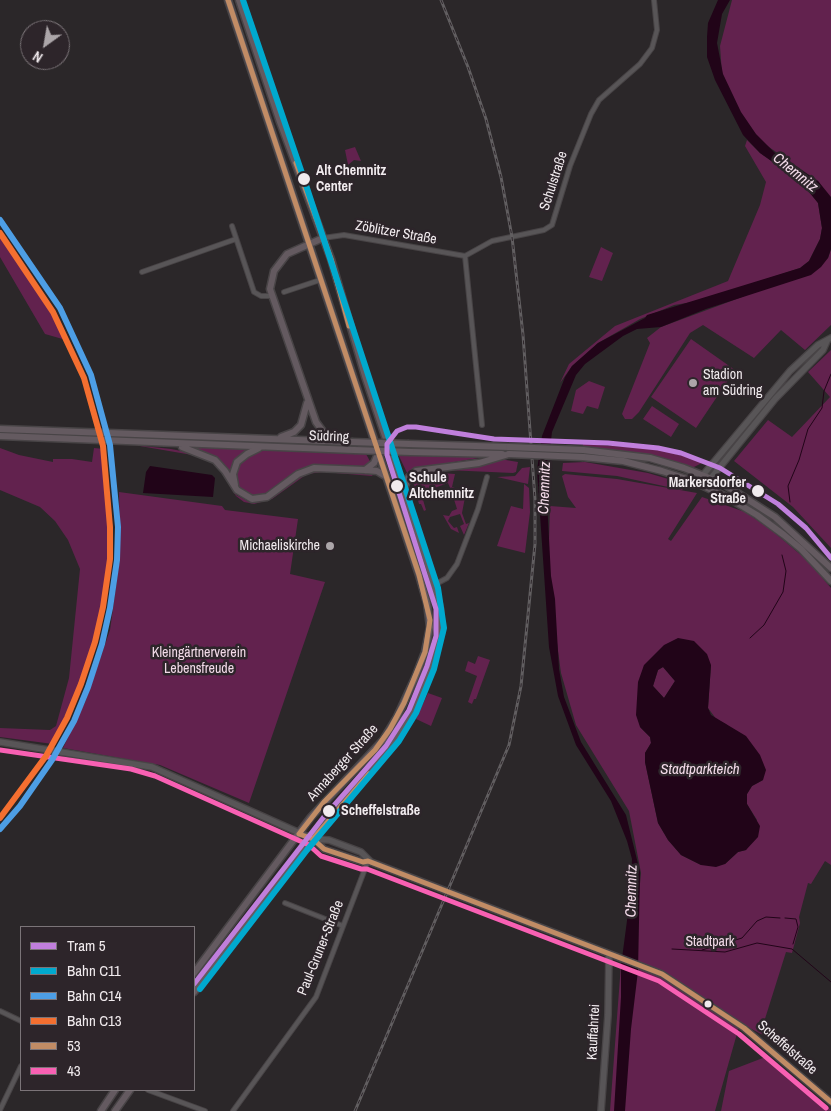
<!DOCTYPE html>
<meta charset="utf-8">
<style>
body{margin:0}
#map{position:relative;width:831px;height:1111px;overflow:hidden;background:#2b2729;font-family:"Archivo Narrow",sans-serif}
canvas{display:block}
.legend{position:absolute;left:20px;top:926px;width:175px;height:165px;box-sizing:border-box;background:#2d252a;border:1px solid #7b7478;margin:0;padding:6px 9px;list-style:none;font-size:15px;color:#f1ebee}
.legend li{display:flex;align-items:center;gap:10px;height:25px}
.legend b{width:25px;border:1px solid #7b7478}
.north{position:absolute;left:20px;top:20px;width:50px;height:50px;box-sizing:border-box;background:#2d252a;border:1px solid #7b7478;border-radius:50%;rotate:212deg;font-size:14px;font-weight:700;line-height:20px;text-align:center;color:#f1ebee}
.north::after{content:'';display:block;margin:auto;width:18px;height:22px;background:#aca6a9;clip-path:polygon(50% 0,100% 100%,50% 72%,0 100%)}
</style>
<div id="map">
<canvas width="831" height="1111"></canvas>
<ul class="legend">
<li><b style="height:6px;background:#c07fdc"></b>Tram 5</li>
<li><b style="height:6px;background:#00a9ce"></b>Bahn C11</li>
<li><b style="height:6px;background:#4d9ee5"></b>Bahn C14</li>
<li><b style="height:6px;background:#f46f30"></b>Bahn C13</li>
<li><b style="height:6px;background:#c18c65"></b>53</li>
<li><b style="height:6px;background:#f860b3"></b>43</li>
</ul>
<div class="north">N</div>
</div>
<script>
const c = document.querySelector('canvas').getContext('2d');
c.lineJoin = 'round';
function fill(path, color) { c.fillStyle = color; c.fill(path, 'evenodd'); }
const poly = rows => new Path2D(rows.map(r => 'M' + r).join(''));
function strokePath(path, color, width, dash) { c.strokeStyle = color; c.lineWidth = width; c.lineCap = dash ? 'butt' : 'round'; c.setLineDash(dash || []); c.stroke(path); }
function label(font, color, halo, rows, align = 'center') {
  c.font = font + ' "Archivo Narrow",sans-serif'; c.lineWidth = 5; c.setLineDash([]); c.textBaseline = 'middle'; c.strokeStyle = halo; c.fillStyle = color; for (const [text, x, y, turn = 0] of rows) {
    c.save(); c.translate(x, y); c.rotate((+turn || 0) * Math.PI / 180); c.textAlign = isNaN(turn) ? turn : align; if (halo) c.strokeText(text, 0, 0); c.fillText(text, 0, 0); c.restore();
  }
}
fill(poly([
 [732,0,831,0,831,199,818,181,753,136,741,119,722,74,720,46],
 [747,140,760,153,801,182,818,203,822,228,820,239,809,261,800,268,699,301,674,305,640,319,598,343,572,366,560,383,569,364,615,326,728,281,760,205,766,182,745,146],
 [355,147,361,161,354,160,348,165,345,150],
 [0,232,35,281,66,340,45,334,0,257],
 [601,247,613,253,602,281,589,277],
 [831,249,831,325,805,350,781,330,754,358,703,325,690,333,639,412,632,419,625,419,622,414,650,343,647,338,661,327,742,297,828,258],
 [691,339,735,370,696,428,651,397],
 [831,350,831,548,793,507,734,461,768,420,792,437,830,397,808,372],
 [589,381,605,387,598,409,587,406,583,414,571,411,576,390],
 [652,406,679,424,671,437,643,419],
 [174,444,354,450,355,454,366,454,371,463,370,467,303,471,271,495,248,498,215,460],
 [583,444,658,449,704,462,692,468,637,453,583,447],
 [134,445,171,449,197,454,207,457,216,463,224,472,236,495,252,503,268,500,306,472,323,470,374,473,372,476,323,472,307,474,272,499,254,504,244,502,236,496,219,468,204,457],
 [0,448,19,455,53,462,53,459,72,459,92,462,94,448,104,449,111,520,106,593,90,662,77,697,53,744,0,737,0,728,50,730,56,726,69,678,80,569,68,540,55,521,40,507,0,490],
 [413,455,478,457,479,458,417,468,408,475,399,456],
 [500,459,518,462,516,472,513,473,446,470],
 [585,462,648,473,685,484,686,487,682,490,617,476,562,471,563,463],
 [530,467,528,484,497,477,515,476,522,468],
 [440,473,455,474,452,487,455,488,451,490,448,483,421,493,426,510,424,511,421,504,419,504,413,482,418,476],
 [565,474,617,479,697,493,668,539,671,541,702,497,745,512,769,528,808,561,831,588,831,865,825,861,811,884,808,883,799,917,800,923,792,953,786,952,764,1022,763,1035,740,1023,715,1111,610,1111,621,964,633,959,641,873,629,811,576,725,561,673,548,576,550,506,576,508,568,497,562,476],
 [644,665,711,665,708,708,717,720,726,724,763,780,752,786,747,794,747,804,757,820,746,850,738,852,725,864,701,865,681,855,668,840,658,823,645,762,645,753,651,743,650,737,640,727],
 [524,484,529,488,530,512,525,553,497,546,511,506,523,509],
 [119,492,222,506,225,510,298,519,290,574,325,582,249,803,160,765,63,748,86,700,110,630,120,558],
 [459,492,462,494,466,492,462,513,466,524,469,523,464,535,460,526,464,524,460,514,450,517,448,521,454,528,457,527,459,533,451,529,443,515,449,516,452,511,457,509,452,493],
 [478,656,490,660,476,699,474,699,472,704,468,702,477,676,465,671,468,661,475,664],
 [663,667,675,681,664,698,653,686,658,670],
 [428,693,442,698,431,726,416,719],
 [768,1056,831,1110,831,1111,721,1111,729,1071]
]), '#62224e');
fill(poly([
 [718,0,730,0,722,14,717,43,723,74,741,112,756,134,776,154,818,181,831,197,831,249,828,258,821,267,811,275,706,309,661,327,637,329,623,336,585,364,576,375,552,432,546,482,551,576,555,599,559,669,564,697,581,742,626,815,640,872,638,971,631,1029,625,1111,614,1111,621,997,621,966,630,898,632,859,627,841,611,801,576,745,558,696,549,647,537,470,542,436,565,377,572,366,598,343,645,318,647,315,800,268,809,261,820,239,822,228,818,203,801,182,760,153,743,135,715,80,707,57,707,37,708,23],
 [150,466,212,475,215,478,213,497,143,493,146,472],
 [678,638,694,641,707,654,711,665,708,708,711,715,746,736,760,755,766,770,763,780,752,786,747,794,747,804,760,826,758,837,746,850,738,852,725,864,716,867,701,865,681,855,668,840,658,823,645,762,645,753,651,743,650,737,640,727,636,715,638,682,644,665,664,645],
 [663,667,675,681,664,698,653,686,658,670]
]), '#210418');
strokePath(poly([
 [790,502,788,486,799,460,808,429,822,408,824,391,831,374],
 [750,638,764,625,783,592,786,571,782,555],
 [785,918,796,919,798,927,793,944],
 [672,949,725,952,757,943,792,949,831,982],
 [702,950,742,938,757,921,766,917,780,918]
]), '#210418', 1);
const street = poly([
 [232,226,254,292,261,296,272,296],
 [323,238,344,235,465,256],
 [465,256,492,241,544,230,552,225,570,166,591,114,599,100,640,64,652,48,657,30,654,0],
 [465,256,482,425],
 [142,272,236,239],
 [284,292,320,280],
 [434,585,447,578,457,564,478,509,487,477],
 [285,903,343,926],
 [0,1011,21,1021],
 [148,1090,205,1111],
 [0,1110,21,1066],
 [233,1111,316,997,368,861]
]);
const secondary = poly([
 [700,483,711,478,775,399,823,350,827,341],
 [706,487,703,475,790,371,818,345,831,338],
 [0,742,152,767,313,839,324,849,363,862,368,861],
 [313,839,329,840,361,852,371,862,662,974,744,1028,831,1102],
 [601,1111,608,1015,609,954]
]);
const primary = poly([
 [323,238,287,254,274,271,270,289,316,422,324,433,334,439],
 [0,429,352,442],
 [0,436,354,450],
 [281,437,294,432,301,425,307,403],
 [409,444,509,447],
 [182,447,215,460,225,471,237,490,252,499,267,497,298,474,314,468,365,470,377,471,385,476],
 [583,450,650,458,684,468,722,483,775,517,831,568],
 [411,452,502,454],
 [583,457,623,461,662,471,690,480,727,497,757,515,784,535,801,549,831,581],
 [365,470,374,463,378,454],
 [235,485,233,474,237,462,247,454,259,448],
 [404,489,408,478,416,471,479,463,509,454],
 [194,973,311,817,383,740,397,717,415,678,425,652,430,627,427,603,419,575,228,0],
 [194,992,311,841,395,742,408,720,425,683,441,633,440,609,430,571,365,376,331,259,280,122,239,0],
 [101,1111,115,1090],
 [115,1111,130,1090]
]);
strokePath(street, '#484446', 6);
strokePath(secondary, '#484446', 8);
strokePath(primary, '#484446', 9);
strokePath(street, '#585557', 4);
strokePath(secondary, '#585557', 5.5);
strokePath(primary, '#645a60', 6);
strokePath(poly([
 [417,548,423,571]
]), '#615e60', 1);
const rail = poly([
 [355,1111,509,745,521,686,535,544,535,499,523,335,512,237,501,177,486,119,468,67,441,0]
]);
strokePath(rail, '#615e60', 3);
strokePath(rail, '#2d252a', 1, [4]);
const primaryBridge = poly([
 [352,442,409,444],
 [509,447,583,450],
 [354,450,411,452],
 [509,454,583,457]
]);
strokePath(primaryBridge, '#484446', 9, []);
strokePath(primaryBridge, '#645a60', 6);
strokePath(poly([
 [228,0,419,575,430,620,425,652,404,703,390,729,375,750,324,802,299,834,313,839,324,849,363,862,368,861,662,974,744,1028,831,1102],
 [296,163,331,259,349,326],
 [313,839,369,774]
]), '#c18c65', 5);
strokePath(poly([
 [0,750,131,769,155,776,309,845,321,856,361,869,367,869,659,981,739,1034,826,1108]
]), '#f860b3', 5);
strokePath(poly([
 [200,989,307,850,399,741,416,713,434,669,444,628,438,588,304,179,243,0]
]), '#00a9ce', 6);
strokePath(poly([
 [0,220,60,308,91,375,110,445,118,527,117,560,110,608,102,644,88,687,74,721,52,760,20,806,0,829]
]), '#4d9ee5', 6);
strokePath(poly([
 [0,233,53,312,84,378,103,446,110,527,110,559,103,607,95,642,81,684,67,718,46,756,0,818]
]), '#f46f30', 6);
strokePath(poly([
 [194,984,323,818,386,746,409,710,427,666,436,636,436,609,387,455,387,444,397,431,407,427,416,427,494,439,608,443,658,448,681,453,720,468,778,504,806,528,831,558]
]), '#c07fdc', 5);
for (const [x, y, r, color] of [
 [304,179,7,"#f1ebee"],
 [693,383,5,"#aca6a9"],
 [397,486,7,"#f1ebee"],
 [758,491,7,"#f1ebee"],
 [330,546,5,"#aca6a9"],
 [329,811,7,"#f1ebee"],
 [708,1004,4.5,"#f1ebee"]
]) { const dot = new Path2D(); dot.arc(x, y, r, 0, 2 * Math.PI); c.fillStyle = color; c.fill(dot); strokePath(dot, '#2d252a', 2); }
label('bold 14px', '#f1ebee', '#2d252a', [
 ["Alt Chemnitz",316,171],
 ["Center",316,187],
 ["Schule",409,478],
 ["Altchemnitz",409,494],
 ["Markersdorfer",746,483,"right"],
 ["Straße",746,499,"right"],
 ["Scheffelstraße",341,811]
], 'left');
label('14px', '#f1ebee', '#2d252a', [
 ["Schulstraße",554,181,-72],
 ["Zöblitzer Straße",396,233,10],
 ["Südring",329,437,2],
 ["Annaberger Straße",343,763,-48],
 ["Paul-Gruner-Straße",321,948,-68],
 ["Kauffahrtei",594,1032,-87],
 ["Scheffelstraße",787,1048,41]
]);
label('14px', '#f1ebee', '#2d252a', [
 ["Stadion",703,375],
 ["am Südring",703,391],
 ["Michaeliskirche",320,546,"right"]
], 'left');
label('14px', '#f2dae8', '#2d252a', [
 ["Kleingärtnerverein",199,653],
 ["Lebensfreude",199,669],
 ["Stadtpark",710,942]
]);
label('italic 15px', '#f3dbe9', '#2d252a', [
 ["Chemnitz",795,173,39],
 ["Chemnitz",545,488,-88],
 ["Stadtparkteich",700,770],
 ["Chemnitz",632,891,-89]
]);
</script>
